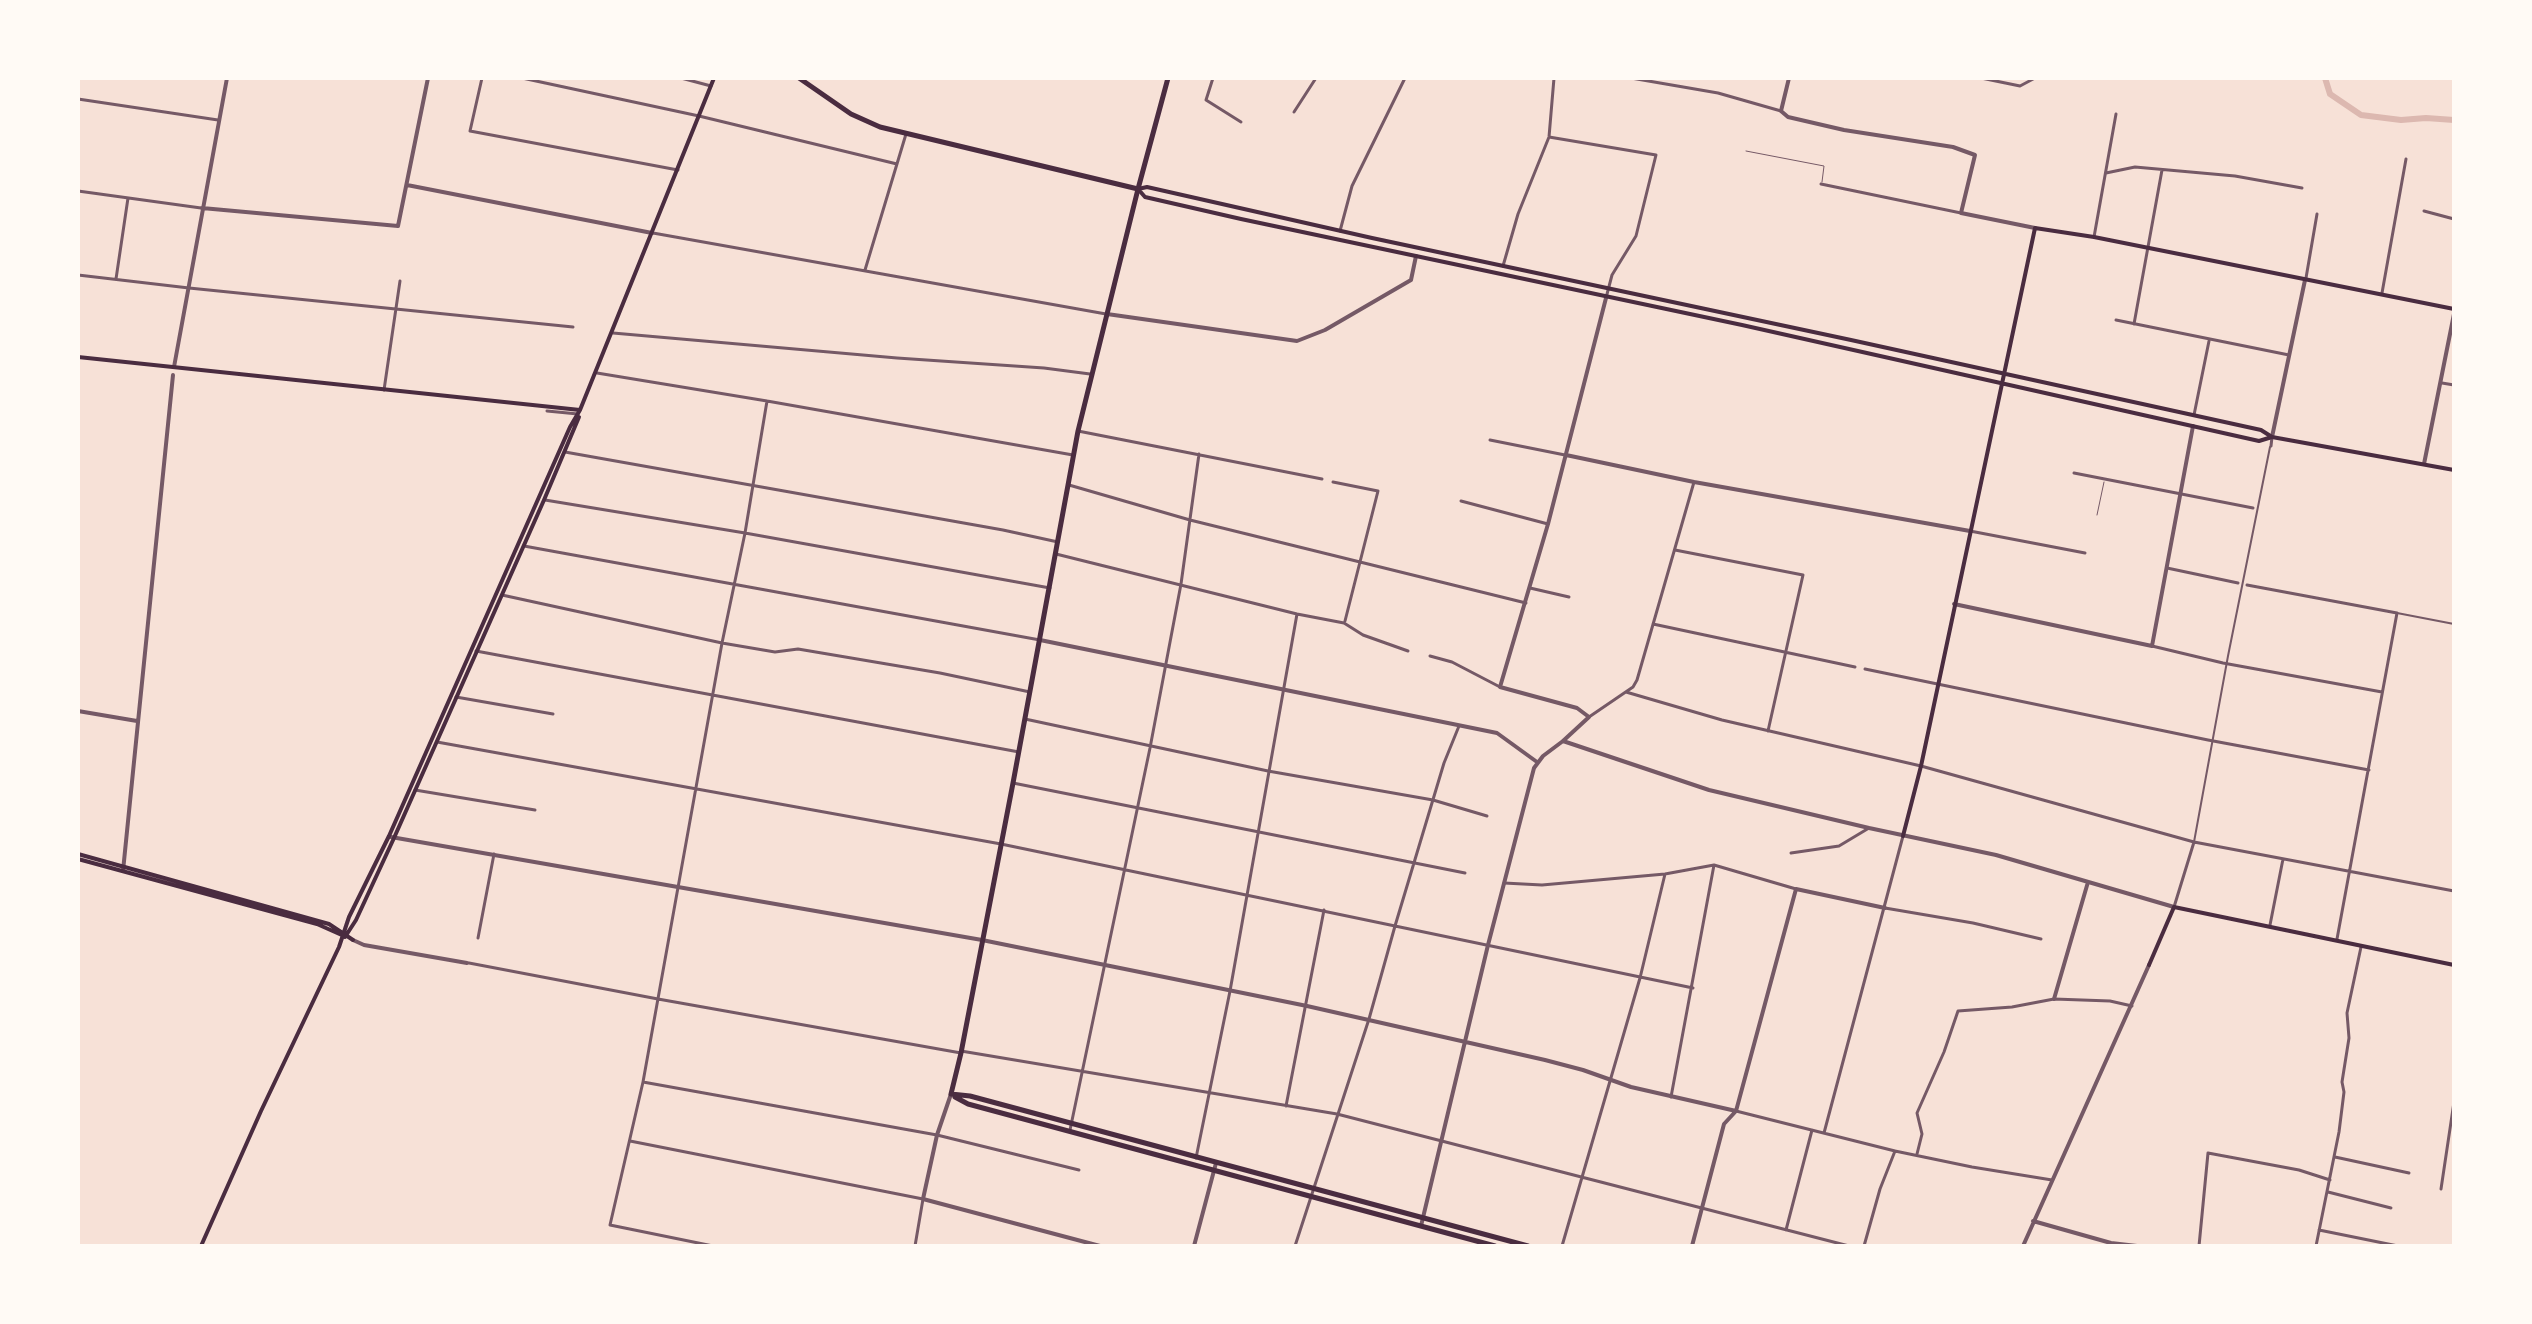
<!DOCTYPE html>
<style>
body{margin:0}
#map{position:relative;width:2532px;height:1324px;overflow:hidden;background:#f7e1d7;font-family:"PT Sans Narrow",sans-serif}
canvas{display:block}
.frame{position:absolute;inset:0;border:80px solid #fffaf5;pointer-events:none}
</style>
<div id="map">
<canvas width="2532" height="1324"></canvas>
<div class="frame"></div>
</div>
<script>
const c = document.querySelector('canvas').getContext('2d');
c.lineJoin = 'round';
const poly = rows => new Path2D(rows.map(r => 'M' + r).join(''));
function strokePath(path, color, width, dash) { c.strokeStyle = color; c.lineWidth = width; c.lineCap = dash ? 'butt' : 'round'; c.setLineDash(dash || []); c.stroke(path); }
strokePath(poly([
 [2325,78,2330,94,2361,115,2401,120,2426,118,2454,120]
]), '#dcb8b0', 6);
strokePath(poly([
 [1746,151,1824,166,1822,182],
 [2097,515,2104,482]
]), '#755966', 1);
strokePath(poly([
 [2397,613,2454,624],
 [2194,842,2228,656,2270,447]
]), '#755966', 2);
strokePath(poly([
 [482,78,470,131,678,170],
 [522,78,699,116,897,164],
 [681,78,711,86],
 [1213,78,1206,100,1241,122],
 [1631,78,1718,93,1781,111],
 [1981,78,2020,86,2035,78],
 [78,99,218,120],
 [1294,112,1316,78],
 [1549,137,1656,155,1636,236,1612,275,1606,298],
 [2106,173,2135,167,2235,176,2302,188],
 [1821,184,1961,213],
 [78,191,201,208],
 [2424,211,2454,219],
 [1340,231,1352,186,1405,78],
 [653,233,1106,314],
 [2094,237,2116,114],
 [1503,266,1518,214,1549,137,1554,78],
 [865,270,906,134],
 [78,275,189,288,573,327],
 [2306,278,2317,214],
 [116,279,128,198],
 [2382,293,2406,159],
 [2116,320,2289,355],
 [2134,324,2162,170],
 [613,333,897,358,1044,368,1090,374],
 [597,373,767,401,1073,455],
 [2442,383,2454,385],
 [384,390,400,281],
 [547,411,578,414],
 [2194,415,2209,341],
 [1078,431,1322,479],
 [1490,440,1565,455],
 [2271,446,2272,437],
 [565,452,1003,530,1058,542],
 [2074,473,2253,508],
 [1333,482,1378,491,1345,621],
 [1069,485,1190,520,1526,603],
 [545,500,745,533,1050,588],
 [1461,501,1548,524],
 [1970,531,2085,553],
 [524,546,1040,640],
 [1675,550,1803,575,1768,731],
 [1056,554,1297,614,1344,623,1363,635,1408,651],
 [2167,568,2238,583],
 [2247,585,2397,613,2337,939],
 [1530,588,1569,597],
 [502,595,722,643,775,652,798,649,940,673,1030,692],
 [1653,624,1855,667],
 [2152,646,2223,663,2382,692],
 [476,651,1019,752],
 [1430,656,1452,662,1500,687],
 [1865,669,2208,740,2369,770],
 [1626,692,1722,720,1921,766,2194,842,2454,891],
 [456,697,553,714],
 [1589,717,1633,687,1637,680,1694,482],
 [1025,719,1268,771,1433,800,1487,816],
 [437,742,1001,844,1693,988],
 [1013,783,1465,873],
 [415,790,535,810],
 [1791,853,1839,846,1869,828],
 [1504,883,1542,885,1665,874,1714,865,1796,889],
 [2174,907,2194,842],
 [1885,908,1973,923,2041,939],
 [2270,925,2283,859],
 [478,938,494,854],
 [469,963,658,999,961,1053],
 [961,1051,1337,1114,1849,1246],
 [643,1082,937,1135,1079,1170],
 [1671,1097,1714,865],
 [1286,1106,1324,910],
 [1736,1111,1895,1151,1972,1167,2052,1180],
 [1070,1130,1150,748,1181,584,1199,454],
 [1824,1133,1903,836],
 [630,1141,923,1199,915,1246],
 [1917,1154,1922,1134,1917,1113,1944,1052,1958,1011,2012,1007,2054,999,2110,1001,2132,1006],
 [2335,1157,2409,1173],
 [1196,1158,1230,991,1297,614],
 [2441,1189,2454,1102],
 [2328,1192,2391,1208],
 [1786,1230,1812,1130],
 [2319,1230,2398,1246],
 [713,1246,610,1225,643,1082,722,643,745,533,767,401],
 [1295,1246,1369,1019,1395,926,1444,763,1459,726],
 [1562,1246,1640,978,1665,874],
 [1864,1246,1880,1189,1895,1151],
 [2199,1246,2208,1153,2299,1170,2330,1180],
 [2316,1246,2339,1132,2344,1092,2342,1082,2349,1038,2347,1013,2361,947]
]), '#755966', 3);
strokePath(poly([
 [1789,78,1781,111,1788,117,1844,130,1953,147,1975,155,1961,213,2035,228],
 [407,185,652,233],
 [202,208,398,226,428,78],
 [1107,314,1297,341,1325,330,1411,280,1416,256],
 [174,367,227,78],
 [2272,437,2305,280],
 [1566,455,1694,482,1970,531],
 [2424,464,2454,314],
 [1954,604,2152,646,2193,426],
 [1040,640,1497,733,1537,762],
 [78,711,137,721],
 [1563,741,1709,790,1869,828,1996,855,2174,907],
 [391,837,982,940,1307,1006,1545,1060,1583,1070,1631,1087,1736,1111],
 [123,871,173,375],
 [353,940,364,945,467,963],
 [2054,999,2088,882],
 [951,1094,937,1135,923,1199,1100,1246],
 [2033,1221,2111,1243,2137,1246],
 [1421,1226,1488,945,1534,768,1543,756,1563,741,1589,717,1577,708,1500,687,1548,524,1606,298],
 [1194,1246,1216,1163],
 [1692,1246,1724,1124,1736,1111,1796,889,1885,908],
 [2023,1246,2149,965]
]), '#755966', 4);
strokePath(poly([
 [1138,189,1147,187,1372,238,1851,340,2261,430,2272,437,2454,470],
 [1138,189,1145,197,1241,219,1742,325,2259,441,2272,437],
 [78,357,580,410],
 [1903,836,1921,766,2035,228,2094,237,2454,309],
 [78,854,329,924,353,940],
 [78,859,317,924,344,936],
 [345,937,356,920,394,838,544,500,579,417],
 [2149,965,2174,907,2454,965],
 [201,1246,261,1111,339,947,349,917,389,836,570,427,580,410,714,78]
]), '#4a2c40', 4);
strokePath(poly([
 [799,78,851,114,880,127,1138,189,1078,431,1013,783,961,1053,951,1094],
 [951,1094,970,1096,1528,1246],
 [955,1097,968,1104,1495,1246]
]), '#4a2c40', 5);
strokePath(poly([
 [1138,189,1168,78]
]), '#4a2c40', 5);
</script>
